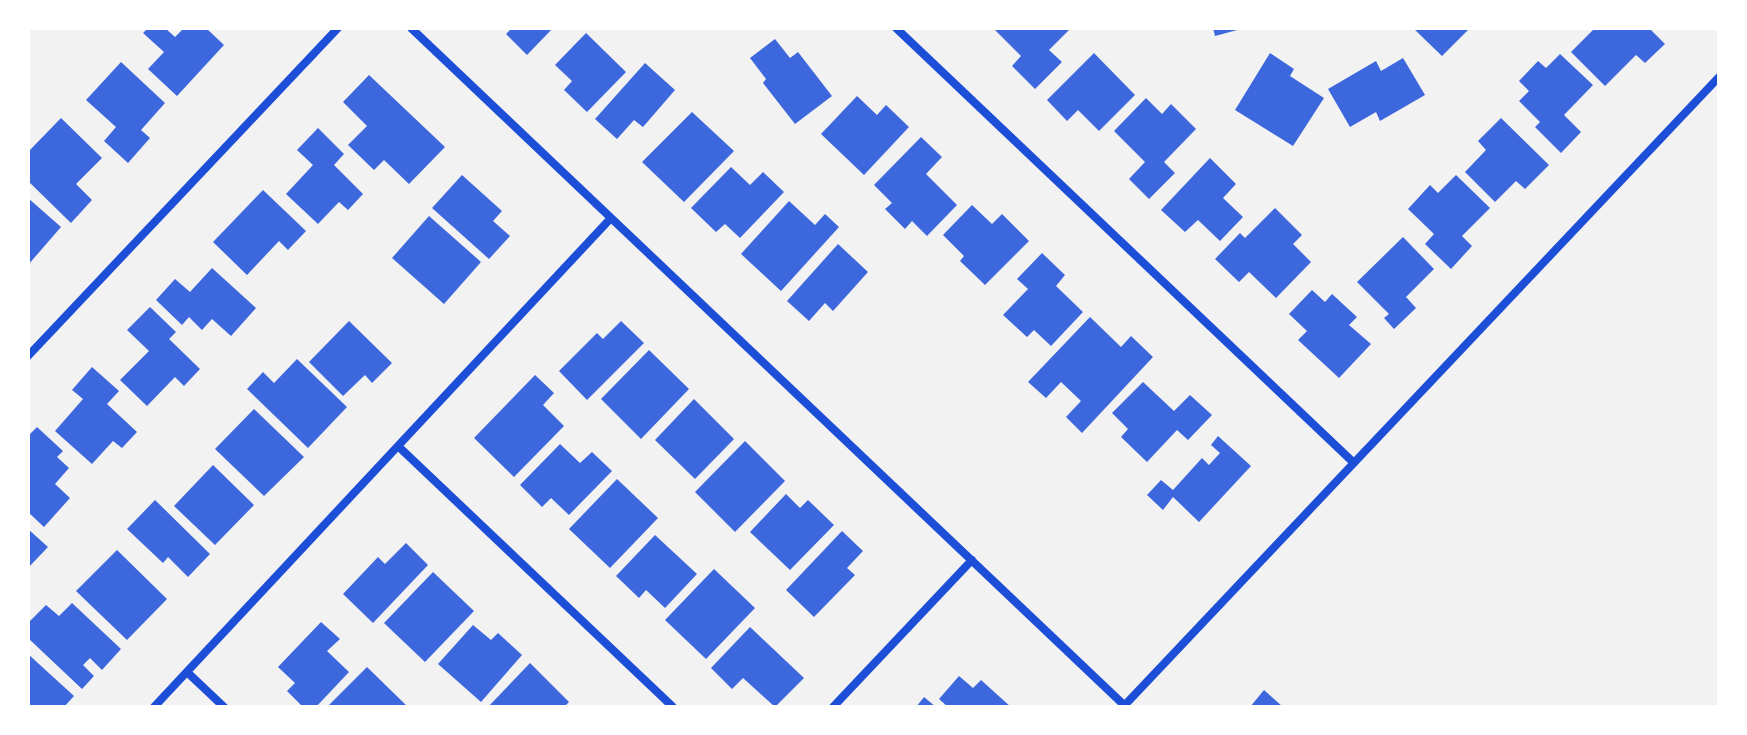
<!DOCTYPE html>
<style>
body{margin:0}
#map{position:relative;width:1747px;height:735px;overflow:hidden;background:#f2f2f2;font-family:"PT Sans Narrow",sans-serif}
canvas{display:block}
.frame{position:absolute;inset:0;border:30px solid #fff;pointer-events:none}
</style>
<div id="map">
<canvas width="1747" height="735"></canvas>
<div class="frame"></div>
</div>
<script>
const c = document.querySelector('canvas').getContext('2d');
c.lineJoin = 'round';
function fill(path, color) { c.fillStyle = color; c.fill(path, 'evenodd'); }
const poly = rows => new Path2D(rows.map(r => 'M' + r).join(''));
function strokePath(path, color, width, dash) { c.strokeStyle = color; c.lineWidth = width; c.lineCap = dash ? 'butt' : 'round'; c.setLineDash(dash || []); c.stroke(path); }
fill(poly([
 [148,28,165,28,175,37,184,28,206,28,224,45,177,96,148,69,164,52,143,33],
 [512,28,553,28,527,55,506,34],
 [993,28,1071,28,1049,50,1062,62,1035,89,1012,66,1021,56],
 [1213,28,1241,28,1241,29,1215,36],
 [1413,28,1470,28,1442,56],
 [1595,28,1649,28,1665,44,1645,63,1636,55,1605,86,1571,52],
 [586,33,626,72,587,112,564,90,572,81,555,65],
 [775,39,790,58,798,52,832,96,795,124,763,83,766,79,750,58],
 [1094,53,1135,95,1099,131,1078,110,1067,121,1047,100],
 [1270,53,1294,69,1290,76,1324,98,1293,146,1235,110],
 [1560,54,1593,85,1564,115,1581,132,1561,153,1535,127,1540,122,1519,101,1529,91,1519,81,1538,61,1546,68],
 [1403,58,1425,95,1380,121,1376,112,1350,127,1328,89,1376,61,1381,71],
 [121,62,165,103,141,130,150,138,128,163,104,141,116,127,86,100],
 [645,63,675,90,643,127,634,120,617,139,595,119],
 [369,75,445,147,409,184,384,160,374,170,348,145,367,126,343,102],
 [857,96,877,115,886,105,909,127,864,175,821,134],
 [1146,98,1162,114,1171,104,1196,129,1164,162,1175,173,1149,199,1129,179,1145,162,1114,131],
 [692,112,734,151,684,202,642,162],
 [61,118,102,158,76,184,92,200,71,223,28,181,28,152],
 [1501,118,1549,165,1525,189,1516,181,1495,202,1465,172,1486,150,1478,141],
 [318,128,344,154,334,165,363,194,348,210,339,202,318,224,286,194,313,165,297,150],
 [921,137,942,157,926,174,957,205,927,236,912,221,905,229,885,209,892,203,874,185],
 [1210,158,1236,184,1223,198,1243,217,1220,241,1198,220,1185,232,1161,210],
 [731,167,750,185,763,172,784,192,740,238,725,224,716,232,691,208],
 [462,175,502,211,493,221,510,236,489,259,432,208],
 [1456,175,1490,208,1462,236,1472,246,1451,269,1425,244,1434,234,1408,209,1430,185,1438,193],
 [263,190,306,231,288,250,279,241,247,275,213,242],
 [28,198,61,227,28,265],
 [789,201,815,225,825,214,839,227,781,291,741,254],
 [972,205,992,224,1002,214,1029,241,985,285,960,261,964,256,943,235],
 [1275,208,1302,235,1293,244,1311,262,1276,298,1249,272,1239,282,1215,259,1240,233,1245,238],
 [429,216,481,262,444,304,392,258],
 [1403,237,1434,269,1406,297,1416,308,1394,329,1384,318,1389,314,1357,282],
 [838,244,868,272,833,311,825,303,809,321,787,301],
 [1042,253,1065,275,1056,286,1083,312,1051,346,1034,330,1027,337,1003,315,1028,289,1017,279],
 [212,268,256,308,231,336,212,319,202,330,189,317,182,325,156,300,175,279,190,292],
 [1312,290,1325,302,1332,294,1357,317,1349,325,1371,344,1339,378,1298,340,1307,331,1289,314],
 [150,307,176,332,169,339,200,369,184,386,175,377,147,406,120,380,149,351,127,330],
 [1090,317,1121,347,1131,336,1153,357,1082,433,1066,417,1081,401,1061,382,1046,398,1028,382],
 [349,321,392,363,372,383,365,375,343,396,309,362],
 [621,321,644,343,587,400,559,371,597,333,603,339],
 [649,350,689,389,641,439,601,399],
 [297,359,347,407,308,448,247,389,263,372,274,383],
 [92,367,119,391,107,404,137,432,122,448,113,441,92,464,55,431,83,399,72,390],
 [535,375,554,393,543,405,564,426,514,477,474,438],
 [1143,382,1174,411,1190,395,1212,415,1188,440,1177,430,1147,462,1121,437,1128,429,1112,413],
 [694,399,734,439,695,479,655,440],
 [254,409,304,457,264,496,215,449],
 [37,427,63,451,57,457,69,468,55,484,70,498,44,527,28,512,28,436],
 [1218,436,1251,466,1199,522,1173,497,1163,510,1147,495,1161,480,1173,490,1202,458,1209,465,1220,453,1211,445],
 [745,441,785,481,735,532,695,492],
 [560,444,580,463,592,452,612,471,569,515,551,498,542,507,520,485],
 [213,465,254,505,215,545,174,506],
 [617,479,658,518,610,568,569,529],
 [786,494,800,508,808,500,834,525,790,570,750,532],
 [155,500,210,554,188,577,168,557,163,563,127,529],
 [28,529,48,547,28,568],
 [842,531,863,551,847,568,855,575,814,617,786,590],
 [655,535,697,574,665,608,646,590,639,598,616,576],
 [406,543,428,565,373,623,343,594,378,557,385,564],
 [117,550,167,599,127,640,76,591],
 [714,569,755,608,706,659,665,620],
 [433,572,474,611,425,662,384,623],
 [72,603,121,649,102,670,90,658,83,665,94,676,82,689,28,638,28,623,46,605,59,616],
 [321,622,340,639,327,651,349,672,316,707,303,707,287,691,295,683,278,667],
 [473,625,491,640,498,633,522,655,481,702,438,664],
 [750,627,804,678,775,707,743,678,732,689,711,668],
 [28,654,74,696,64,707,28,707],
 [530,663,569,702,564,707,488,707],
 [367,667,408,707,327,707],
 [959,676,973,688,981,680,1011,707,948,707,939,699],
 [1264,690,1283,707,1250,707],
 [924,697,936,707,916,707]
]), '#3d67dc');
strokePath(poly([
 [411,28,1124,705],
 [896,28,1354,463],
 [28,356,338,28],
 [399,447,673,707],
 [187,672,224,707],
 [154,707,611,218],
 [833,707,972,560],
 [1123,707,1719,77]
]), '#1d4ed8', 8);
</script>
